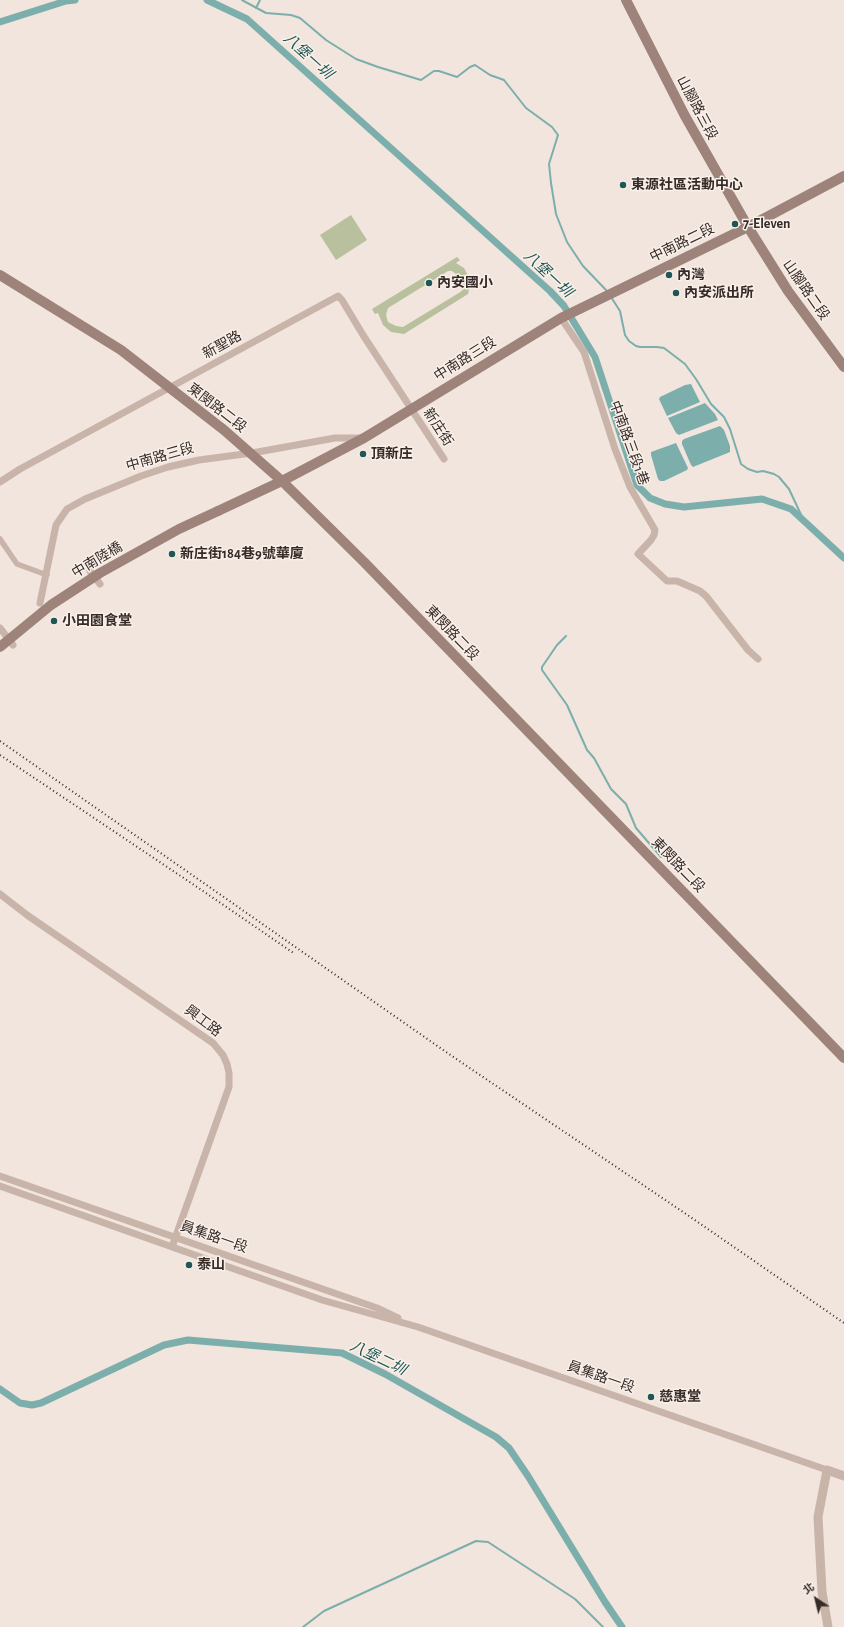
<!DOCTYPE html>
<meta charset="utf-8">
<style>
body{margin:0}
#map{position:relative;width:844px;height:1627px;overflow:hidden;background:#f1e5dd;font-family:"Alegreya Sans","Noto Sans TC",sans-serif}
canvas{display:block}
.north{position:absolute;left:796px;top:1579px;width:40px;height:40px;-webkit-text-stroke:3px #f9f0e9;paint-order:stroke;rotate:325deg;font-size:11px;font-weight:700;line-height:16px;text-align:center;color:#372b28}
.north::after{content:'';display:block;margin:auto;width:14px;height:18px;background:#372b28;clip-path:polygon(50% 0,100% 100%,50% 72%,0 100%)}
</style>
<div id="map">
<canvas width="844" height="1627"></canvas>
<div class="north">北</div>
</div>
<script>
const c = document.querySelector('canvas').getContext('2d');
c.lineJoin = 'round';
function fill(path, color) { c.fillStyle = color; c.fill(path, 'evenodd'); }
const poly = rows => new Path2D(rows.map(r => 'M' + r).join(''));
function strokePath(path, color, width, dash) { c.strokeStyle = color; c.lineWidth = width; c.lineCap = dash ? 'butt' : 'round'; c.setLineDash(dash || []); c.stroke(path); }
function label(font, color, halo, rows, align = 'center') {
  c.font = font + ' "Alegreya Sans","Noto Sans TC",sans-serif'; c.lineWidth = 3; c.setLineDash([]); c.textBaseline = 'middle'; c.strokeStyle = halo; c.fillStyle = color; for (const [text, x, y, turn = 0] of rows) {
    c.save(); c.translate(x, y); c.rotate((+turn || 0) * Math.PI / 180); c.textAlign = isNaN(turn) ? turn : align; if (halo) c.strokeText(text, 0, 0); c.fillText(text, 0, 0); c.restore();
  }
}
fill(poly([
 [351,215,367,240,336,260,320,235],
 [457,257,460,260,456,263,464,268,471,281,468,294,404,334,391,332,383,325,378,313,375,314,372,309],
 [448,271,452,271,460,277,462,281,462,291,403,327,396,326,388,322,386,315,388,308]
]), '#b8c09d');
fill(poly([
 [691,384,700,402,667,416,659,399,660,397,685,385],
 [705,403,715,414,718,420,679,435,676,433,668,418],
 [720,426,724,430,730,446,730,452,693,467,691,465,682,444,682,441,684,439],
 [676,443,688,468,687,470,664,481,660,481,658,479,651,455,651,452]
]), '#7caeab');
strokePath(poly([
 [242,0,266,13,291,15,300,18,326,40,356,59,378,67,421,80,434,71,439,71,457,77,470,67,475,65,490,75,504,80,526,108,552,127,558,135,549,164,551,183,556,214,567,242,583,266,607,291],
 [256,8,260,0],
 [611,297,620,311,625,335,629,341,636,346,640,347,657,347,664,348,685,364,696,379,711,404,724,417,730,429,741,464,748,469,757,472,763,471,774,474,779,477,789,489,804,521],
 [566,636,557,645,542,667,542,670,567,705,587,750,594,758,611,789,626,804,636,828,661,857],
 [303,1627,324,1611,476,1541,488,1542,575,1599,603,1627]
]), '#7caeab', 2);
strokePath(poly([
 [207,0,247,19,550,291,564,306,595,357,637,485,650,498,665,504,684,507,762,499,791,509,844,558],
 [0,22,66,1,75,0],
 [0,1389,20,1403,32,1405,41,1403,164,1345,188,1340,342,1353,385,1374,496,1437,509,1448,528,1476,605,1602,622,1627]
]), '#7caeab', 7);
strokePath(poly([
 [0,539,17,564,47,575]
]), '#c9b4a9', 5.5);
strokePath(poly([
 [561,318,584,352,615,449,630,487,655,530,654,535,651,540,638,554,667,581,677,581,700,591,706,596,748,650,758,659],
 [0,482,20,469,338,296,342,300,363,335,444,459],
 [90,571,100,584],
 [40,603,56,525,67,509,85,499,141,476,168,467,199,460,252,453,335,438,362,438],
 [0,628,13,645],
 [0,894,27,915,213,1043,223,1055,227,1064,229,1073,229,1087,172,1247],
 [0,1176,377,1308,398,1318],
 [0,1186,322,1300,418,1327,827,1470]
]), '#c9b4a9', 7);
strokePath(poly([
 [828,1627,822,1592,818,1517,827,1470,844,1476]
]), '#c9b4a9', 9);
strokePath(poly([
 [626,0,685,116,748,227,788,291,844,367],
 [0,275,121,350,224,430,282,481,364,562,844,1058],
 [218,511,282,481,364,438,561,318,748,227,844,176]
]), '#9d837a', 10);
strokePath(poly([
 [0,741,446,1052,689,1216,844,1323],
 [0,755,203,891,295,954]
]), '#372b28', 2, [1, 3]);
strokePath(poly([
 [0,647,51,605,100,573,179,529,218,511]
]), '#9d837a', 10);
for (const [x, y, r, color] of [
 [623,185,4,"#1f5755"],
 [735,224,4,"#1f5755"],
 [669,275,4,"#1f5755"],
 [429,283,4,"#1f5755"],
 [676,293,4,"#1f5755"],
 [363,454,4,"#1f5755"],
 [172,554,4,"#1f5755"],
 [54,621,4,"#1f5755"],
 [189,1265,4,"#1f5755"],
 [651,1397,4,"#1f5755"]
]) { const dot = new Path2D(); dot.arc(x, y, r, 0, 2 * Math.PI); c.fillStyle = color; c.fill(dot); strokePath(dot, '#f9f0e9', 1.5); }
label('14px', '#372b28', '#f9f0e9', [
 ["山腳路三段",697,108,62],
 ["中南路二段",682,243,-26],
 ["山腳路二段",806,290,55],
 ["新聖路",222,345,-29],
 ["中南路三段",465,359,-32],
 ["東閔路二段",217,408,38],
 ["新庄街",438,427,57],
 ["中南路三段1巷",629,443,70],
 ["中南路三段",160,457,-16],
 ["中南陸橋",97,560,-31],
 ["東閔路二段",452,633,46],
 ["東閔路二段",678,865,46],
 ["興工路",203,1021,37],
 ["員集路一段",214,1237,19],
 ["員集路一段",601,1377,19]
]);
label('bold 14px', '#372b28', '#f9f0e9', [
 ["東源社區活動中心",631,185],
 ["7-Eleven",743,224],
 ["內灣",677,275],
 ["內安國小",437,283],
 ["內安派出所",684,293],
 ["頂新庄",371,454],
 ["新庄街184巷9號華廈",180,554],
 ["小田園食堂",62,621],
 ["泰山",197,1265],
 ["慈惠堂",659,1397]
], 'left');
label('italic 15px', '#1f5755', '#f9f0e9', [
 ["八堡一圳",308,56,42],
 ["八堡一圳",548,274,43],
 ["八堡二圳",378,1358,26]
]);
</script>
